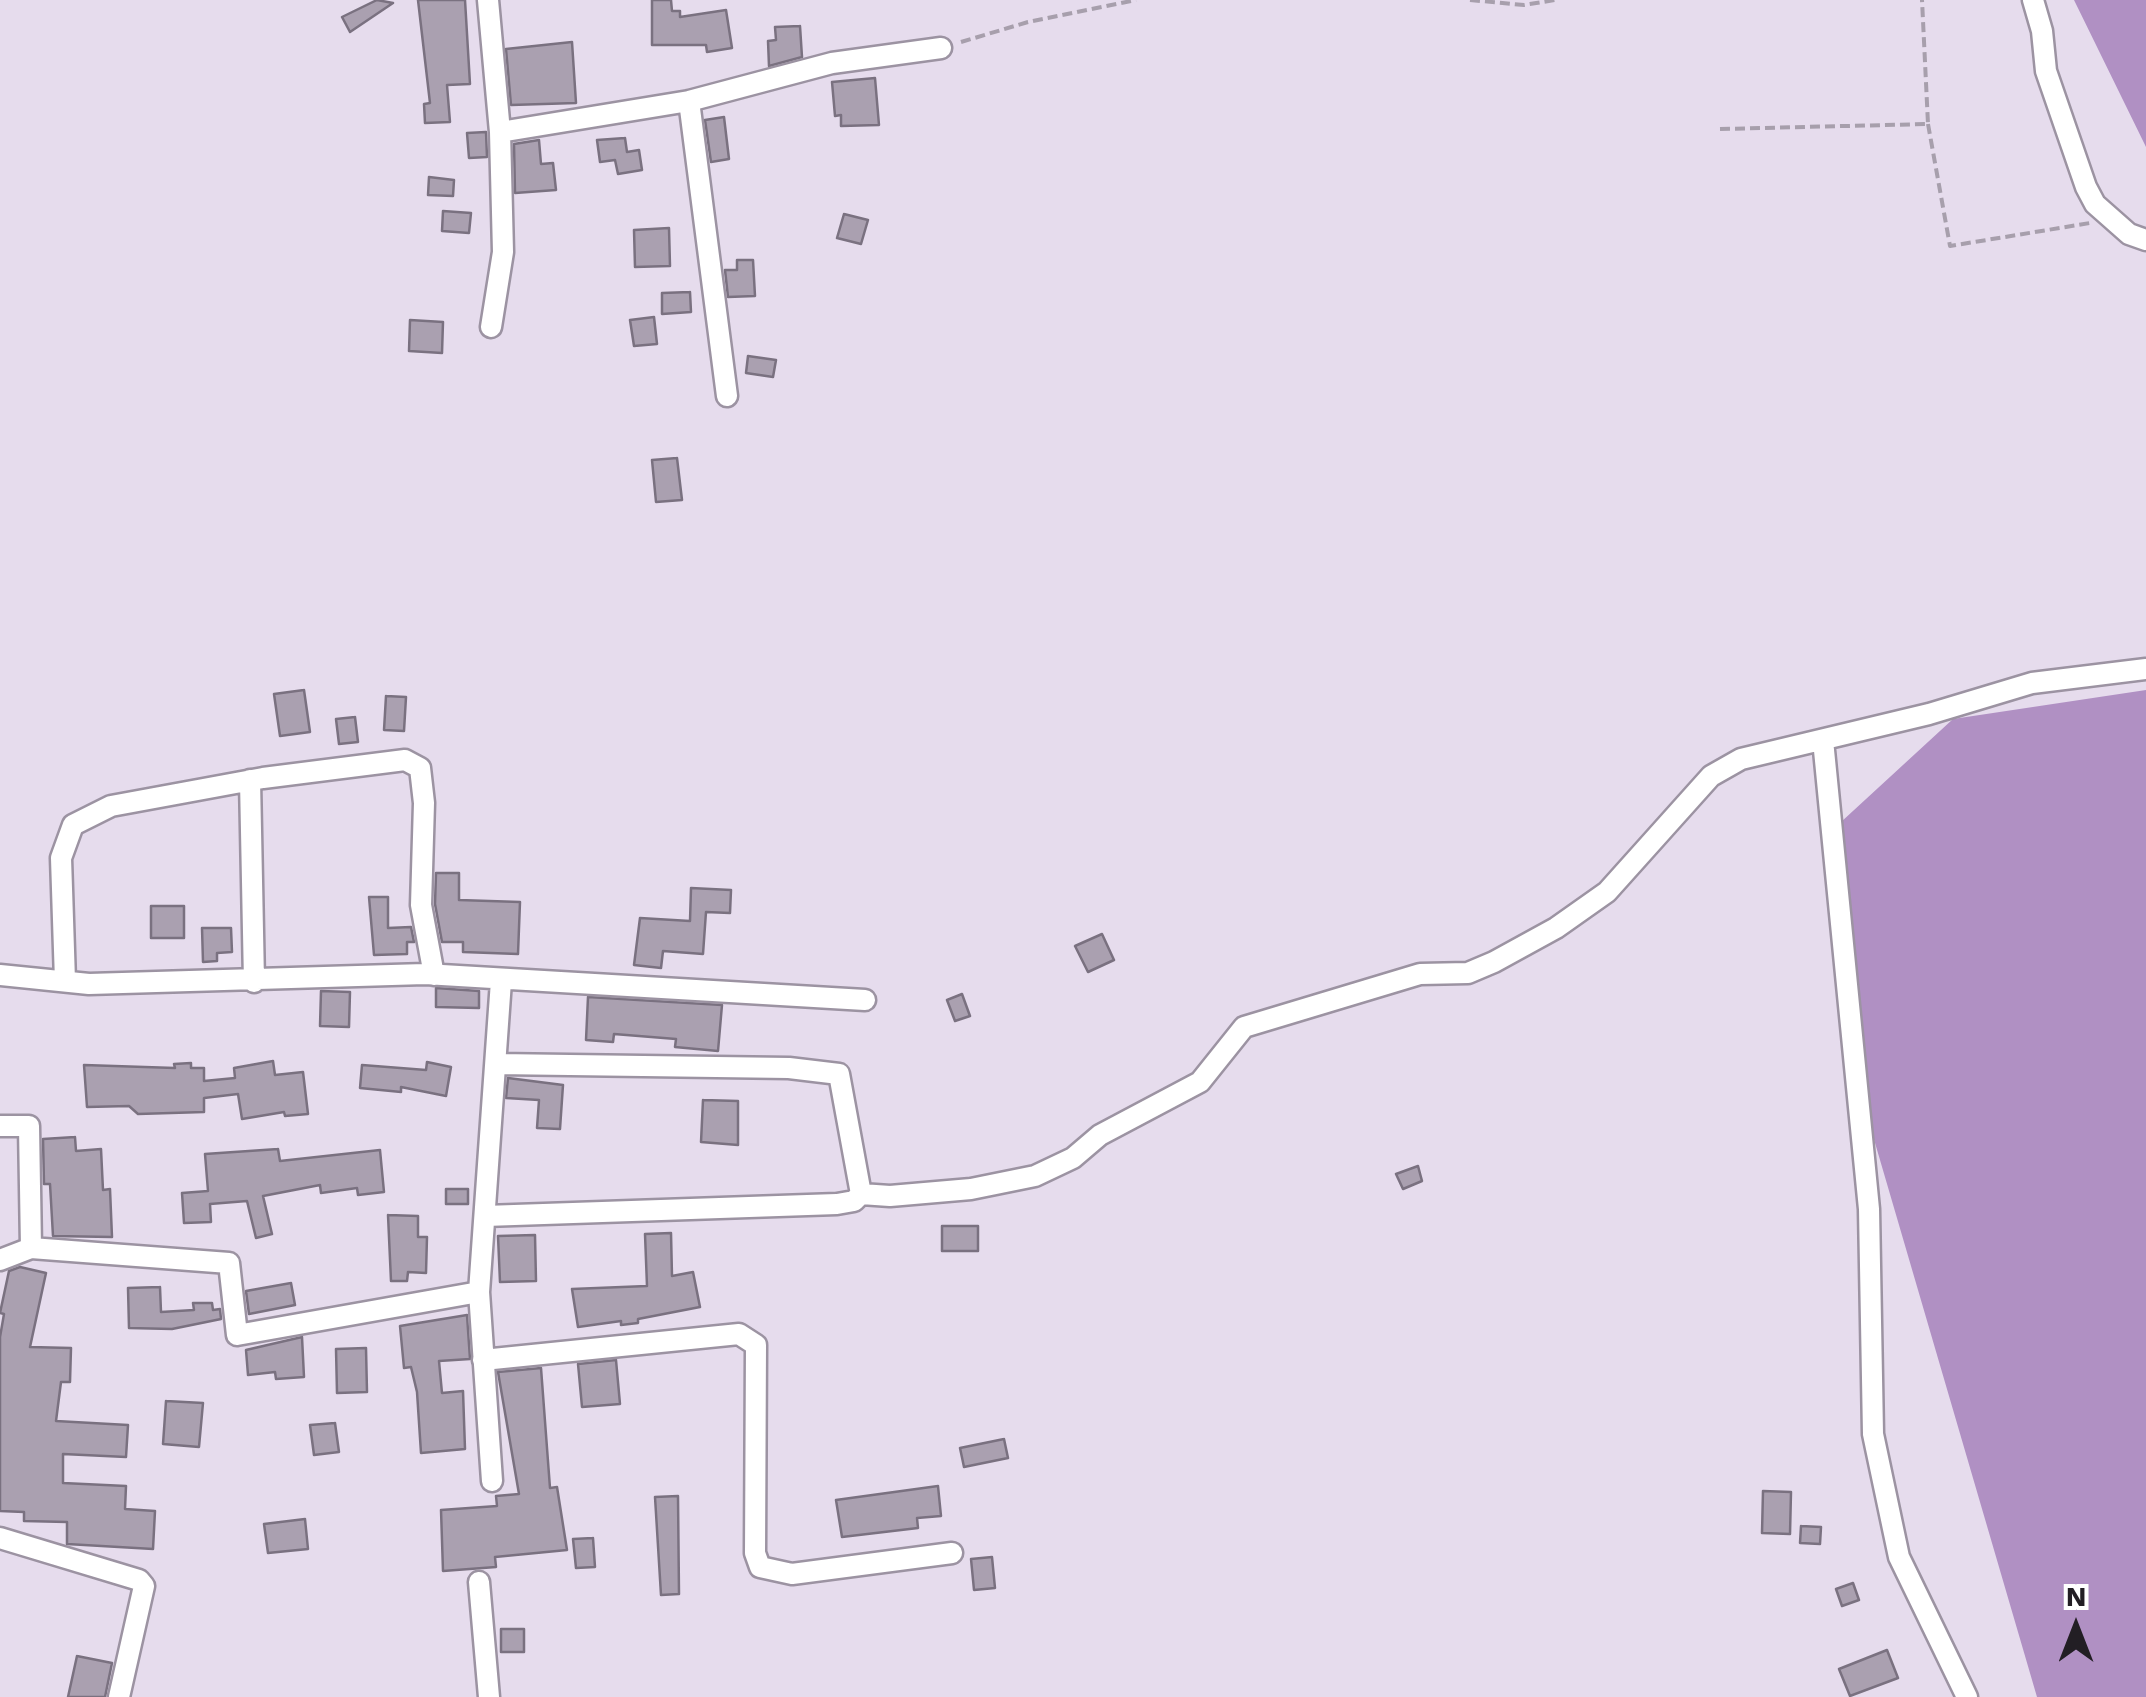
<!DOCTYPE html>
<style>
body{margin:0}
#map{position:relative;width:2146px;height:1697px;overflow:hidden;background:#e6dced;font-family:"Work Sans",sans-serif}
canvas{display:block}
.north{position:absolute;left:2026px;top:1577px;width:100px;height:100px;-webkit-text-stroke:8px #fff;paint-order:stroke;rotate:0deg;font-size:28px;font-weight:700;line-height:40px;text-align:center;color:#221e24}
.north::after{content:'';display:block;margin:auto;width:35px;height:45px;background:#221e24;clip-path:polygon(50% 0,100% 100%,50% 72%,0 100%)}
</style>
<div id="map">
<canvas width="2146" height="1697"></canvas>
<div class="north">N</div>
</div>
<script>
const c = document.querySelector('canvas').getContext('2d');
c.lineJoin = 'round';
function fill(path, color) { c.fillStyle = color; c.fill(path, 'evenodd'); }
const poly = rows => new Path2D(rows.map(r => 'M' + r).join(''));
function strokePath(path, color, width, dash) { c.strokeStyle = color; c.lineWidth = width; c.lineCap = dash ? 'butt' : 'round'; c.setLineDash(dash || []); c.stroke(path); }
fill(poly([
 [2074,0,2146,0,2146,147],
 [2146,690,2146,1697,2037,1697,1861,1095,1841,822,1953,719]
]), '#b090c3');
const building = poly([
 [377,0,393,3,350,32,342,17,377,0],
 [418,0,465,0,470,84,447,85,450,122,425,123,424,104,430,103,418,0],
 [652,0,671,0,672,11,680,11,680,17,726,10,732,48,707,52,706,45,652,45,652,0],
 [800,26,802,57,769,66,768,41,776,40,775,27,800,26],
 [572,42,576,103,511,105,506,49,572,42],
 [875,78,879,125,841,126,841,115,835,116,832,82,875,78],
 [724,117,729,159,711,162,705,120,724,117],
 [486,132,487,157,469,158,467,133,486,132],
 [625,138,627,152,639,150,642,170,618,174,615,160,600,162,597,140,625,138],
 [539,140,541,164,553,163,556,190,515,193,514,144,539,140],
 [429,177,454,180,453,196,428,195,429,177],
 [443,211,471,213,469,233,442,231,443,211],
 [844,214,868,220,861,244,837,238,844,214],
 [669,228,670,266,635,267,634,230,669,228],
 [737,260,753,260,755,296,728,297,725,270,737,270,737,260],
 [690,292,691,312,662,314,662,293,690,292],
 [654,317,657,344,634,346,630,320,654,317],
 [410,320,443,322,442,353,409,351,410,320],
 [748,356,776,360,773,377,746,373,748,356],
 [677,458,682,500,656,502,652,460,677,458],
 [304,690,310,732,280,736,274,694,304,690],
 [386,696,406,697,404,731,384,730,386,696],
 [355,717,358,742,339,744,336,719,355,717],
 [436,873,459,873,459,900,520,902,518,954,463,952,463,942,442,942,435,904,436,873],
 [691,888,731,890,730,913,706,912,703,954,663,951,661,968,634,965,640,918,690,921,691,888],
 [369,897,388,897,388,928,411,927,414,942,407,942,407,954,374,955,369,897],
 [151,906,184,906,184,938,151,938,151,906],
 [202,928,231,928,232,952,217,953,217,961,203,962,202,928],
 [1102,934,1114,960,1088,972,1075,946,1102,934],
 [436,988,479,991,479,1008,436,1007,436,988],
 [321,991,350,992,349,1027,320,1026,321,991],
 [962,994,970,1016,955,1021,947,1000,962,994],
 [588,997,722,1005,718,1051,675,1047,676,1039,614,1034,613,1042,586,1040,588,997],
 [273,1061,275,1075,303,1072,308,1114,285,1116,284,1112,242,1119,238,1094,204,1098,204,1112,138,1114,129,1106,87,1107,84,1065,175,1068,174,1064,191,1063,191,1068,204,1068,204,1081,235,1078,234,1068,273,1061],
 [427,1062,451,1067,446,1096,401,1087,401,1092,360,1088,362,1065,426,1070,427,1062],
 [508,1078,563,1085,560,1129,537,1128,539,1100,506,1098,508,1078],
 [703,1100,738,1101,738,1145,701,1142,703,1100],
 [75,1137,76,1151,101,1149,103,1190,110,1189,112,1237,53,1236,50,1184,44,1184,43,1139,75,1137],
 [278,1149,280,1161,380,1150,384,1192,358,1195,357,1188,321,1193,320,1185,263,1196,272,1234,256,1238,247,1201,210,1204,211,1222,184,1223,182,1193,208,1191,205,1154,278,1149],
 [1418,1166,1422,1181,1403,1189,1396,1174,1418,1166],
 [446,1189,468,1189,468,1204,446,1204,446,1189],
 [388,1215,418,1216,418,1237,427,1237,426,1273,408,1272,407,1281,391,1281,388,1215],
 [942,1226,978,1226,978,1251,942,1251,942,1226],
 [671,1233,672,1276,693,1272,700,1307,638,1319,638,1323,621,1325,621,1321,578,1327,572,1289,647,1286,645,1234,671,1233],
 [535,1235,536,1281,500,1282,498,1236,535,1235],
 [20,1267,46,1273,30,1347,71,1348,70,1382,61,1382,56,1421,128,1425,126,1457,63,1454,63,1483,126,1486,125,1509,155,1511,153,1549,67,1544,67,1522,24,1521,24,1512,0,1511,0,1337,4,1314,0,1313,9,1271,20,1267],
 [291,1283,295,1305,249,1314,246,1291,291,1283],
 [160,1287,161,1312,194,1310,193,1303,212,1303,213,1310,220,1309,221,1319,172,1329,129,1328,128,1288,160,1287],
 [467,1315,470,1359,439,1361,442,1393,463,1391,465,1449,421,1453,417,1392,411,1367,404,1368,400,1326,467,1315],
 [302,1337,304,1377,276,1379,275,1372,248,1375,246,1350,302,1337],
 [366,1348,367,1392,337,1393,336,1349,366,1348],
 [616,1360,620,1404,582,1407,578,1364,616,1360],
 [541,1368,550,1488,557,1487,567,1550,495,1557,496,1567,443,1571,441,1510,497,1506,496,1496,519,1494,498,1372,541,1368],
 [166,1401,203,1403,199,1447,163,1444,166,1401],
 [335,1423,339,1452,314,1455,310,1425,335,1423],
 [1004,1439,1008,1458,964,1467,960,1448,1004,1439],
 [938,1486,941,1516,917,1518,918,1528,842,1537,836,1500,938,1486],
 [1763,1491,1791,1492,1790,1534,1762,1533,1763,1491],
 [678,1496,679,1594,661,1595,655,1497,678,1496],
 [305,1519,308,1549,268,1553,264,1524,305,1519],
 [1801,1526,1821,1527,1820,1544,1800,1543,1801,1526],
 [593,1538,595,1567,576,1568,573,1539,593,1538],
 [992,1557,995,1588,974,1590,971,1559,992,1557],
 [1853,1583,1859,1600,1842,1606,1836,1589,1853,1583],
 [501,1629,524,1629,524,1652,501,1652,501,1629],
 [1887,1650,1898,1678,1850,1696,1839,1669,1887,1650],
 [77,1656,112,1663,105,1697,68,1697,77,1656]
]);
fill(building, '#aaa0b0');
strokePath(building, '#7a7180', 2.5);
const minor = poly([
 [488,0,500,132,503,252,491,327],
 [2033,0,2042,31,2046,71,2086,187,2095,204,2129,234,2146,240],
 [689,101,727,396],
 [500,132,689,101,832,63,941,48],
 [1823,740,1869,1209,1873,1434,1899,1557,1967,1697],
 [250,780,254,982],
 [0,975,89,984,425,974,865,1000],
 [65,981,61,858,73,825,111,806,263,778,405,760,420,768,424,803,421,905,434,975],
 [0,1126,29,1126,31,1248,0,1260],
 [861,1194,890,1196,971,1189,1035,1176,1073,1158,1100,1135,1200,1082,1244,1027,1420,974,1468,973,1494,962,1556,928,1607,892,1711,776,1741,759,1929,714,2032,683,2146,669],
 [485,1216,837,1204,854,1201,861,1194,839,1074,789,1068,497,1064],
 [31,1248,229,1263,237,1335,479,1292,501,981],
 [479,1292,492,1481],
 [483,1360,739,1334,756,1345,755,1553,760,1567,792,1574,952,1553],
 [0,1538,139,1580,144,1586,119,1697],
 [479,1582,489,1697]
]);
strokePath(minor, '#9c93a2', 25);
strokePath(poly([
 [1470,0,1524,5,1555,0],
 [961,42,1028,22,1136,0],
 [1928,124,1950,246,2090,223],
 [1720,129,1928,124,1922,0]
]), '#a79fac', 4, [10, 5]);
strokePath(minor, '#fff', 20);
</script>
